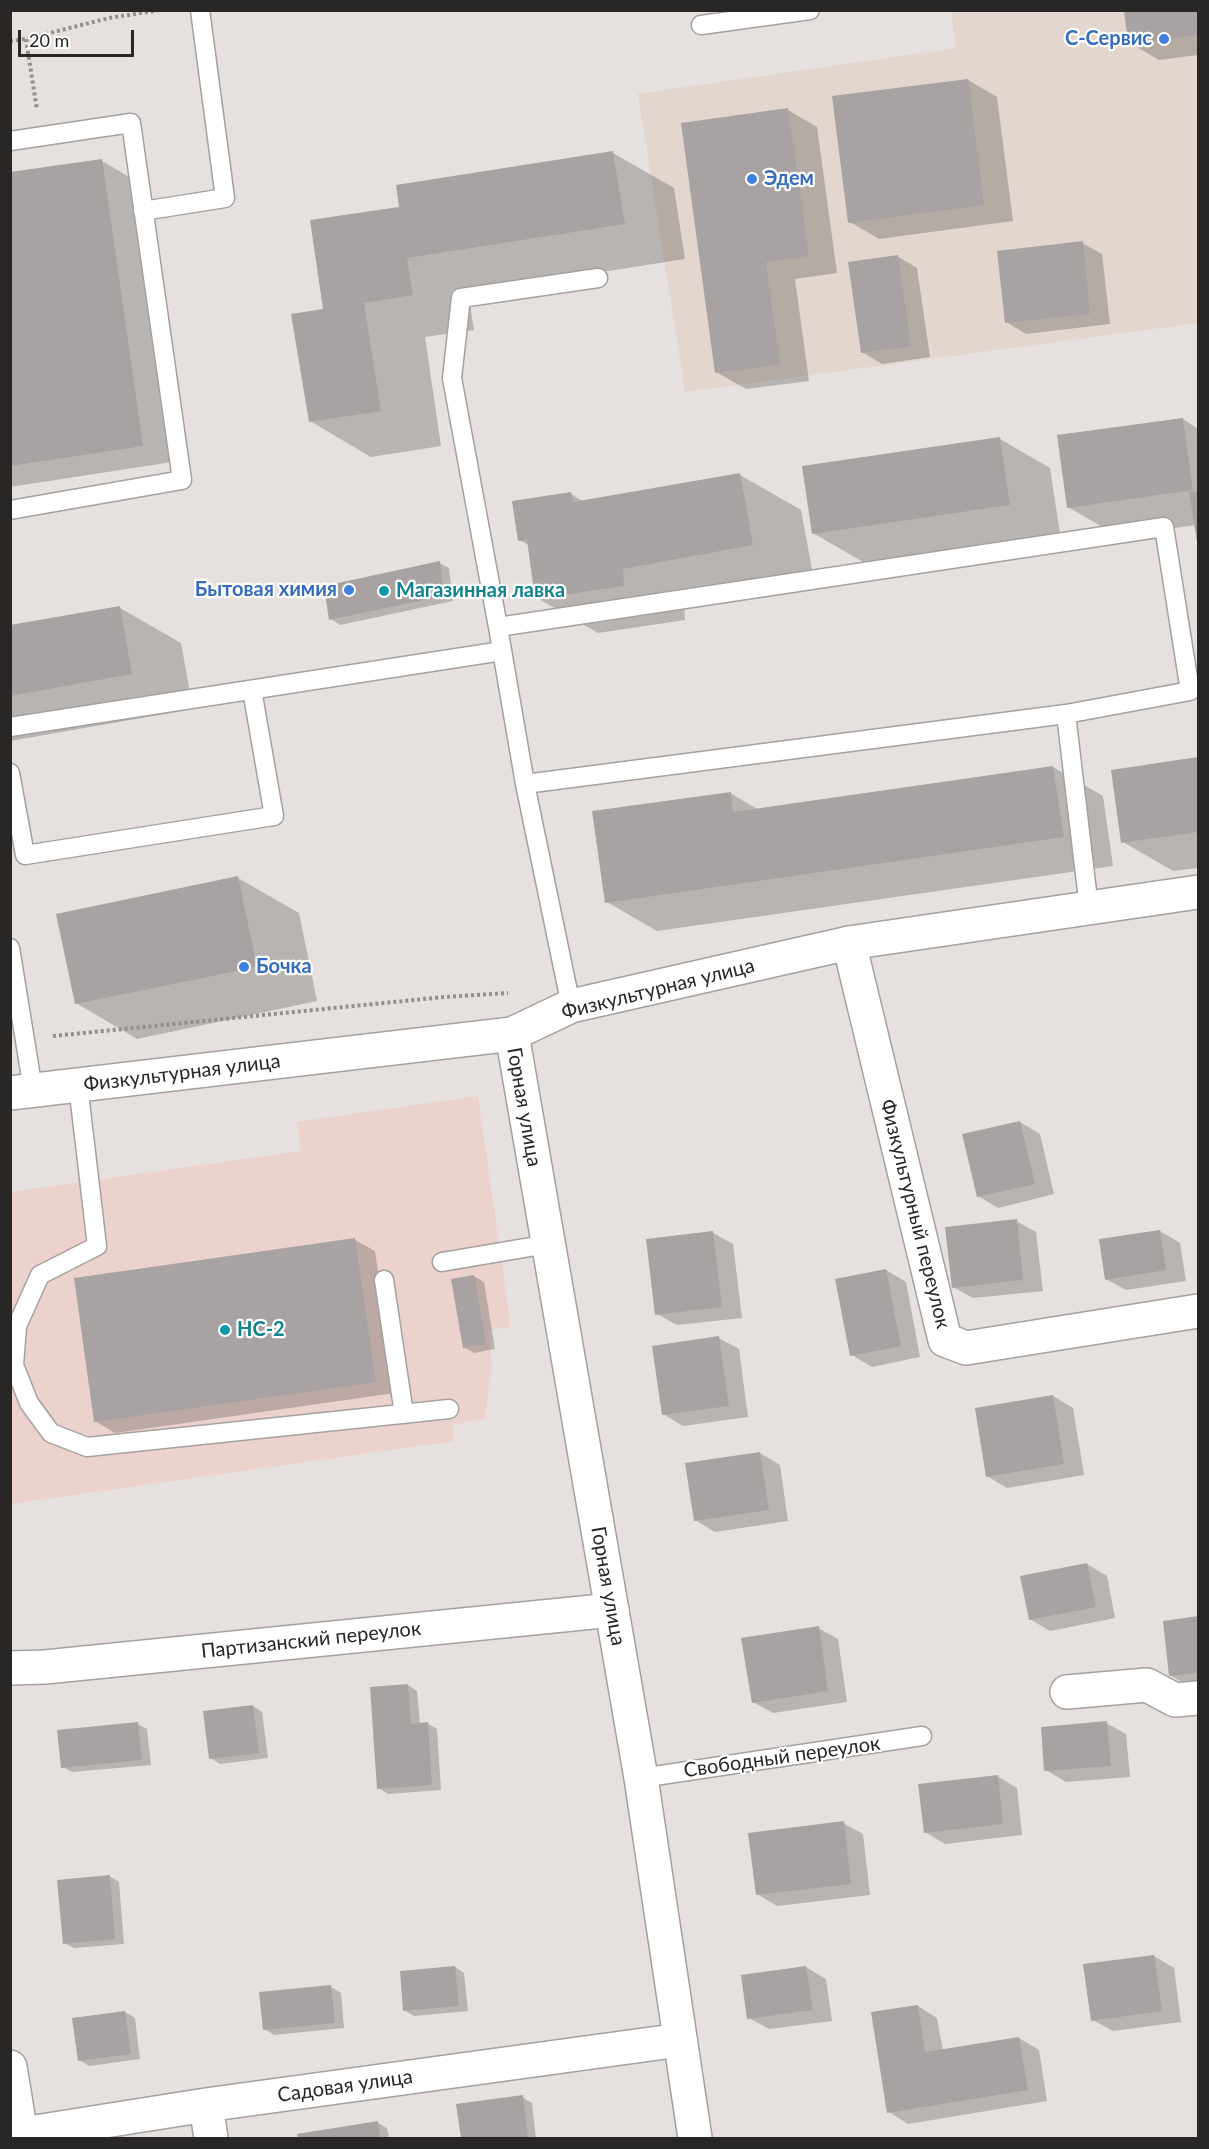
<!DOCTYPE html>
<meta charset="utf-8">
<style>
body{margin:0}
#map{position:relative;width:1209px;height:2149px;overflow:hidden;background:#e6e1de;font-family:Lato,sans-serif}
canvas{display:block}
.frame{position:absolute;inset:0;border:12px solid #282726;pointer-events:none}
.scale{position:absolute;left:18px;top:30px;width:116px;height:27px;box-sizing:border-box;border:3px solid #282726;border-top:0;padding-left:8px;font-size:18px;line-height:21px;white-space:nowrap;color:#282726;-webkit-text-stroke:4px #fff;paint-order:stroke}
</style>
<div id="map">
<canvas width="1209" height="2149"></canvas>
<div class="frame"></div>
<div class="scale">20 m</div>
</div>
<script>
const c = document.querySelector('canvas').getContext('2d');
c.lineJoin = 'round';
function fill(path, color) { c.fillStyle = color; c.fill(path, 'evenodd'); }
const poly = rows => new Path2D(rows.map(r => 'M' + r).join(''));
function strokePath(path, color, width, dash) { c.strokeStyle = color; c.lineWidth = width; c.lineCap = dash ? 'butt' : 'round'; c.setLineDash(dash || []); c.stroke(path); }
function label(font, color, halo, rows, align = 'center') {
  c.font = font + ' Lato,sans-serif'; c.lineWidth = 4.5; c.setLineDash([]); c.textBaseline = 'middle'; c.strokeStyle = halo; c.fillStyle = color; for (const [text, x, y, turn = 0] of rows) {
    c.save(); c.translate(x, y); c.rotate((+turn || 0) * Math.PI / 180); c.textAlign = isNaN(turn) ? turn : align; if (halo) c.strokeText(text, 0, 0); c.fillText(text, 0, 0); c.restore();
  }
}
fill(poly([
 [951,11,1198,11,1198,323,685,392,638,94,956,48]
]), '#e2d6ce');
fill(poly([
 [478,1096,511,1327,488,1330,492,1361,485,1419,452,1425,454,1441,11,1504,10,1192,301,1151,297,1122]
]), '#ecd2cd');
fill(poly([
 [1125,10,1198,10,1198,55,1159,60,1130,43],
 [968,80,997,97,1013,221,879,239,850,222],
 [788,110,817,127,837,273,795,279,809,381,746,389,716,372],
 [613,153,674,188,685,259,468,293,474,330,425,337,441,446,371,457,310,421,325,310,401,208],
 [102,161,131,178,172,462,10,487,10,174],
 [1082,243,1102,254,1110,324,1026,334,1006,322],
 [897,256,917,268,930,357,882,364,862,352],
 [1183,419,1198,429,1198,540,1196,525,1118,536,1068,507],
 [1000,439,1050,468,1060,534,863,562,813,533],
 [740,475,801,510,814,580,684,603,685,620,598,633,537,598,529,545,519,540,571,494,584,502],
 [439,563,449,568,453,601,340,625,331,619],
 [120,608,181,643,193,709,10,741,10,627],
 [1198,759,1198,868,1173,871,1123,842,1113,771],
 [1053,767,1103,796,1113,866,657,931,607,902,730,793,759,810],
 [238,878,299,913,317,1001,137,1039,76,1003],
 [1020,1122,1040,1134,1054,1194,998,1208,978,1196],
 [1016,1221,1036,1232,1043,1291,973,1298,953,1287],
 [1160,1231,1180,1243,1186,1281,1126,1290,1106,1279],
 [713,1233,733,1244,742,1318,677,1325,657,1314],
 [355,1240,375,1251,395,1393,115,1433,95,1421],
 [886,1270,906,1282,920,1357,872,1367,852,1355],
 [474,1276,484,1282,495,1349,474,1353,464,1347],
 [719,1338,739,1349,748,1417,683,1426,663,1414],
 [1053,1396,1073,1408,1084,1475,1007,1488,987,1476],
 [760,1453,780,1465,788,1521,715,1532,695,1520],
 [1087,1564,1107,1576,1115,1618,1050,1631,1030,1619],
 [1198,1618,1198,1686,1190,1687,1170,1675,1165,1622],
 [818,1628,838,1639,847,1702,773,1713,753,1702],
 [408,1685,417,1691,420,1724,428,1724,437,1729,441,1790,388,1794,379,1788],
 [253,1706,262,1712,268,1758,220,1764,211,1758],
 [1106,1723,1126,1734,1130,1777,1066,1782,1046,1770],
 [137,1724,147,1729,151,1765,72,1772,63,1767],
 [997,1776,1017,1788,1022,1835,945,1844,925,1832],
 [843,1823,863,1834,870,1895,777,1906,757,1894],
 [109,1876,119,1882,124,1944,74,1948,64,1943],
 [1154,1956,1174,1968,1181,2022,1113,2031,1093,2020],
 [455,1967,464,1973,468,2011,414,2016,404,2010],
 [806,1967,826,1979,832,2021,769,2029,749,2018],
 [331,1987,341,1993,344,2028,274,2035,265,2029],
 [918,2006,937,2018,943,2051,1019,2038,1039,2050,1047,2101,908,2124,889,2112],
 [125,2012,135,2018,140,2059,89,2066,79,2060],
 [522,2097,532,2103,536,2138,462,2138,458,2105],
 [378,2123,387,2128,389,2138,299,2138,299,2135]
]), '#0003');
fill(poly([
 [1124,10,1198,10,1198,35,1128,44],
 [968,79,984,205,848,223,832,96],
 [788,108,809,256,766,262,780,365,715,373,681,123],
 [613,151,625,224,407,258,413,295,364,303,381,411,309,422,291,314,323,309,310,220,399,207,396,185],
 [102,159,143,446,10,466,10,172],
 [1083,241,1090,314,1005,323,997,251],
 [898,255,911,346,861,353,848,262],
 [1183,418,1193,490,1067,508,1057,435],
 [1000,437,1010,505,812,534,802,466],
 [740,473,753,545,623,569,624,586,535,599,527,540,518,541,512,501,571,492,573,502],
 [1198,491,1198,542,1197,542,1189,492],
 [440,561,444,596,329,620,324,586],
 [120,606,132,674,10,696,10,625],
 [1198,757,1198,832,1121,843,1111,770],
 [1053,766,1064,837,605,903,592,811,731,792,733,812],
 [238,876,257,967,75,1004,56,914],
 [1020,1121,1035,1184,977,1197,962,1134],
 [1017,1219,1023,1280,952,1288,945,1227],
 [1160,1230,1166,1270,1105,1280,1099,1239],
 [713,1231,722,1307,655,1315,646,1239],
 [355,1238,376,1382,94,1422,74,1278],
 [886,1269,901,1346,850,1356,835,1279],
 [474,1275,486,1344,463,1348,451,1279],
 [719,1336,729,1406,662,1415,652,1346],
 [1053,1395,1064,1464,986,1477,975,1408],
 [760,1452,769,1510,694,1521,685,1463],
 [1087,1563,1096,1607,1029,1620,1020,1576],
 [1198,1616,1198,1673,1169,1676,1163,1621],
 [819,1626,828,1691,752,1703,741,1638],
 [408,1684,411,1724,428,1722,432,1785,377,1789,370,1687],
 [253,1705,259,1753,209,1759,203,1711],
 [1107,1721,1111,1766,1044,1771,1041,1727],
 [138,1722,142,1760,61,1768,57,1730],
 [998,1775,1003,1824,924,1833,918,1784],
 [844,1821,851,1884,756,1895,748,1833],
 [110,1875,115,1939,63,1944,57,1880],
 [1154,1955,1162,2011,1091,2021,1083,1964],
 [455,1966,459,2006,403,2011,400,1971],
 [806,1966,813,2010,747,2019,741,1975],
 [331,1985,335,2023,263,2030,259,1992],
 [918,2005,925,2052,1019,2037,1028,2090,887,2113,871,2012],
 [125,2011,131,2054,78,2061,72,2018],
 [523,2095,528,2138,461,2138,456,2104],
 [378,2121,380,2138,298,2138,297,2134]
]), '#a8a3a2');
const lane = poly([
 [701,25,810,10],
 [10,141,131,123,182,480,10,510],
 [143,211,225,198,200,10],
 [498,627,452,378,461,298,598,278],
 [1066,714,525,784,498,627,1164,527,1190,691,1066,714,1089,908],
 [10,727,502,651],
 [10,773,25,855,274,816,252,690],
 [525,784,571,1006],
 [10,948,33,1090],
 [78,1085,97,1246,40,1275,17,1326,14,1365,29,1403,51,1433,87,1447,449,1409],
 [442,1262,548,1244],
 [384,1280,404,1414],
 [641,1778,922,1736]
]);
const street = poly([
 [849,943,945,1340,966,1348,1198,1311],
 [10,1668,45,1667,612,1610],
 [1067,1692,1147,1685,1175,1700,1198,1698],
 [10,2067,21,2134],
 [206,2105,211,2138],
 [10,2136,206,2105,680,2040]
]);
const secondary = poly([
 [512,1034,641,1778,695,2138],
 [10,1093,512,1034,571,1006,849,943,1198,892]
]);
strokePath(lane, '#a5a19e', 21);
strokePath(street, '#a5a19e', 36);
strokePath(secondary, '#a5a19e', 36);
strokePath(poly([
 [26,39,37,110],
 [10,41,26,39,109,18,160,10],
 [53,1036,444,997,508,993]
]), '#928f8d', 4, [3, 3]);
strokePath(lane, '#fff', 18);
strokePath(street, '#fff', 33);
strokePath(secondary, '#fff', 33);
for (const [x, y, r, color] of [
 [1164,39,6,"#3f7fe0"],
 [752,179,6,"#3f7fe0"],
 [349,590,6,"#3f7fe0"],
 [384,591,6,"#0f9aa8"],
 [244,967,6,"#3f7fe0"],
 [225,1330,6,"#0f9aa8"]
]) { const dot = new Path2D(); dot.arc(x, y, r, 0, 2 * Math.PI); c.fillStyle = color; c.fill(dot); strokePath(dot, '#fff', 2); }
label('bold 20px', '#366cbe', '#fff', [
 ["С-Сервис",1152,39],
 ["Эдем",764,179,"left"],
 ["Бытовая химия",337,590],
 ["Бочка",256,967,"left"]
], 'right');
label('bold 20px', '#0d838f', '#fff', [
 ["Магазинная лавка",396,591],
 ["НС-2",237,1330]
], 'left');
label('20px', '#282726', '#fff', [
 ["Физкультурная улица",658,989,-14],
 ["Физкультурная улица",182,1073,-7],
 ["Горная улица",524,1107,80],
 ["Физкультурный переулок",915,1214,76],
 ["Горная улица",608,1586,80],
 ["Партизанский переулок",311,1640,-6],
 ["Свободный переулок",782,1757,-8],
 ["Садовая улица",345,2086,-8]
]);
</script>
